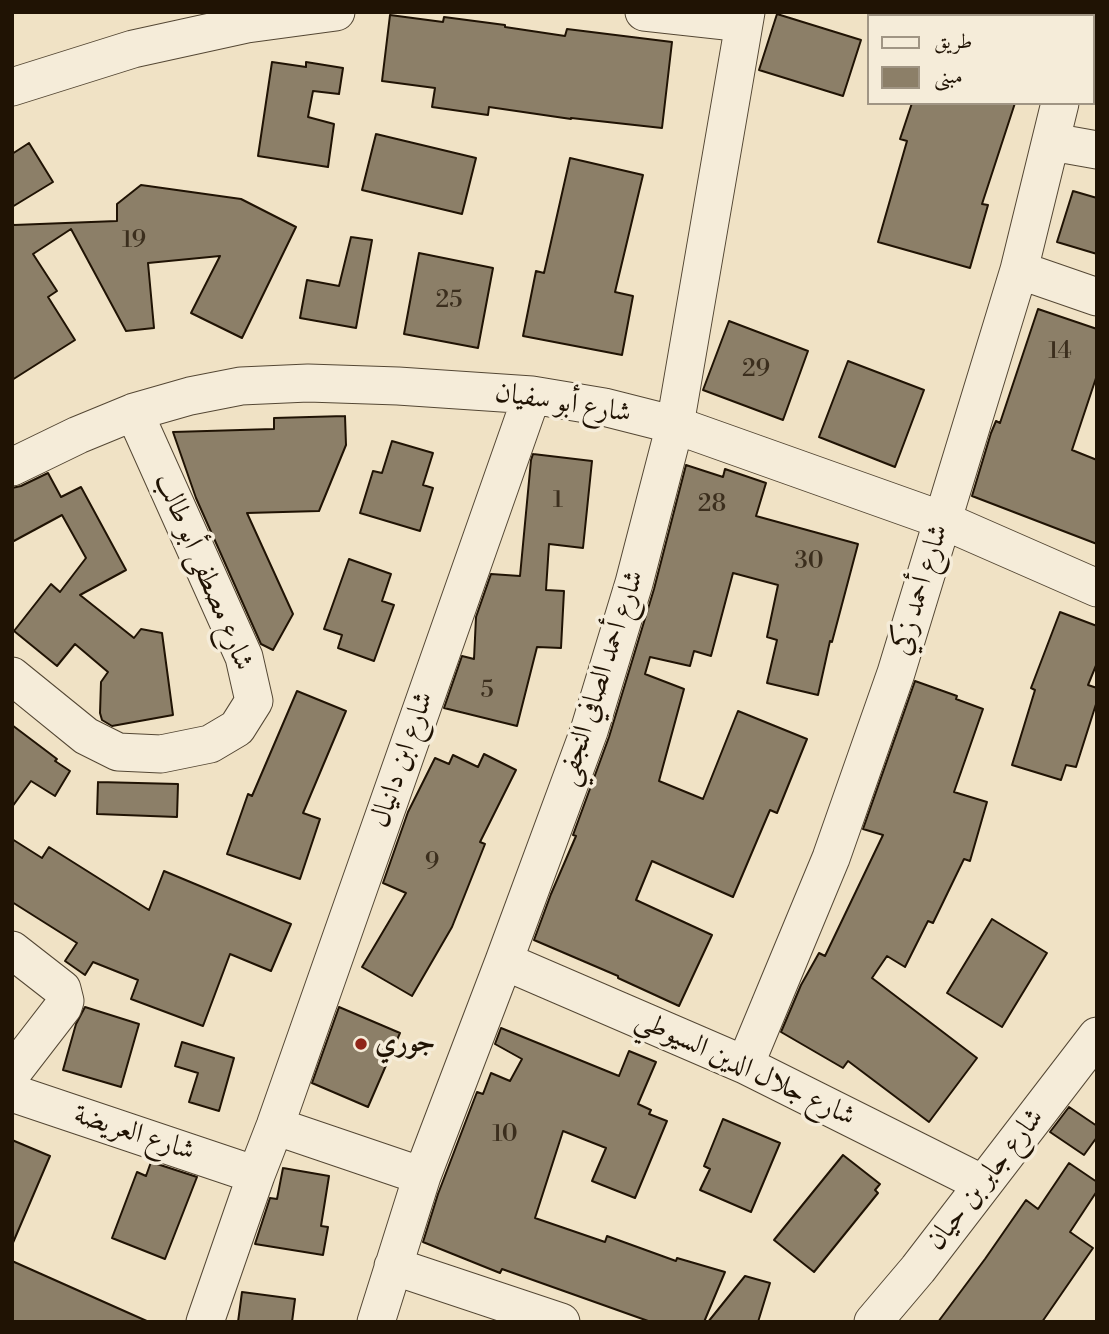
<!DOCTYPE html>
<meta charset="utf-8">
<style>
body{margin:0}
#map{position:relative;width:1109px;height:1334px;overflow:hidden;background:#f0e2c5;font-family:"Libre Bodoni",Amiri,serif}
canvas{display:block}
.frame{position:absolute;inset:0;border:14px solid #201304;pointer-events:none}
.legend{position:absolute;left:867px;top:14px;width:228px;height:91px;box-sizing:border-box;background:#f5ecd9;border:2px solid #a09584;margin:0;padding:9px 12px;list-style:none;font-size:21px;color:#201304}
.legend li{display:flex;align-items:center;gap:14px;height:35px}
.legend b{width:35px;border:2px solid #a09584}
</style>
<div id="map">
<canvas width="1109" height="1334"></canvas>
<div class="frame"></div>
<ul class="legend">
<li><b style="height:9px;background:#f5ecd9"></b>طريق</li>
<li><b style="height:19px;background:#8c7f68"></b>مبنى</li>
</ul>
</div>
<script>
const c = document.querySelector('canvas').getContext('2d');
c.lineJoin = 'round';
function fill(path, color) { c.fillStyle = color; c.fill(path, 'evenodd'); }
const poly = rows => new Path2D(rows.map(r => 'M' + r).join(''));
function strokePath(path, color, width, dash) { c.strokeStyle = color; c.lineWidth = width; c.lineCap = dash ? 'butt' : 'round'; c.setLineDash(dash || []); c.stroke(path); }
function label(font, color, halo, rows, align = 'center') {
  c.font = font + ' "Libre Bodoni",Amiri,serif'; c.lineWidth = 7; c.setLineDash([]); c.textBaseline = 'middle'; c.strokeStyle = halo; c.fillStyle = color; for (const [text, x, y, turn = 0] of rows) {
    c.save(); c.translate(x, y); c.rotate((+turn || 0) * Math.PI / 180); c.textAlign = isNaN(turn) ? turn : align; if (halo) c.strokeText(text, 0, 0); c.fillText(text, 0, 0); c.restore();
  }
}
const building = poly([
 [777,14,861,40,843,96,759,70,777,14],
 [390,15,443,22,444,17,505,25,505,27,565,36,567,29,672,42,662,128,571,118,571,119,489,107,488,115,432,107,435,88,382,81,390,15],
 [272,62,306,67,306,62,343,68,339,94,313,91,308,117,334,124,328,167,258,156,272,62],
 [912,103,1015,103,982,204,988,205,970,268,878,242,907,141,900,139,912,103],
 [376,134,476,158,462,214,362,190,376,134],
 [29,143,53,182,12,207,12,154,29,143],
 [570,158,643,175,615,292,633,296,622,355,523,336,536,271,544,273,570,158],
 [141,185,241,199,296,227,242,338,191,313,220,256,148,263,154,328,126,331,71,229,33,254,57,291,48,297,75,340,12,380,12,223,14,225,117,221,117,204,141,185],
 [1073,191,1097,198,1097,254,1057,242,1073,191],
 [351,237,372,240,356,328,300,318,307,280,339,286,351,237],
 [419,253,493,268,478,348,404,334,419,253],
 [1038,309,1097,329,1097,375,1072,450,1097,460,1097,544,972,496,991,433,996,421,1000,423,1038,309],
 [729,321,808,351,783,420,703,390,729,321],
 [848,361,924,390,895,467,819,437,848,361],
 [345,416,346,445,319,511,247,513,293,614,273,650,261,644,196,498,173,432,274,429,274,418,345,416],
 [392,441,433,453,423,485,433,488,420,531,360,513,373,471,382,473,392,441],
 [533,454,592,461,583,548,549,544,546,590,564,591,561,648,537,647,517,726,444,708,462,656,474,659,476,617,491,574,520,576,531,460,533,454],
 [686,465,723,477,725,469,766,483,756,516,858,544,832,642,830,641,818,695,767,683,777,640,767,637,778,585,733,573,711,656,694,651,690,666,650,657,645,674,684,689,659,781,703,799,738,711,807,739,777,813,770,810,733,897,652,861,636,900,712,935,679,1006,618,978,618,976,534,940,551,894,576,836,573,835,609,737,654,589,686,465],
 [48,473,61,497,81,487,126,570,80,595,134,638,141,629,162,633,173,715,112,726,102,720,100,713,101,682,108,672,75,644,57,666,14,631,51,584,60,592,86,558,62,515,12,542,12,488,21,486,48,473],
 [349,559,391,574,382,601,394,605,374,661,338,648,342,635,324,629,349,559],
 [1060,612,1097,626,1097,663,1088,685,1097,688,1097,701,1076,767,1066,765,1061,780,1012,765,1035,690,1031,688,1060,612],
 [915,681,957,696,956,699,983,709,954,792,987,802,970,861,964,859,933,923,928,921,905,967,887,956,872,978,977,1058,929,1122,848,1061,843,1068,781,1032,801,985,819,953,825,956,883,835,863,829,915,681],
 [297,691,346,711,303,813,320,819,300,879,227,854,248,794,252,796,297,691],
 [12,725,57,759,55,761,70,771,55,796,31,781,12,807,12,725],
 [484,754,516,770,480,842,485,844,452,927,412,996,362,967,406,893,383,883,408,812,435,758,449,764,453,755,478,767,484,754],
 [98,782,178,784,177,817,97,814,98,782],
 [12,839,42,858,49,847,149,910,164,871,291,924,271,971,230,954,203,1026,131,999,138,980,93,962,85,975,65,961,77,943,12,902,12,839],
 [992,919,1047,953,1002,1027,947,993,992,919],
 [85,1007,139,1024,121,1087,63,1070,76,1024,85,1007],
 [339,1007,400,1033,368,1107,312,1083,339,1007],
 [501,1028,619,1076,629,1051,656,1062,638,1104,651,1110,649,1114,667,1121,635,1198,592,1181,606,1148,563,1131,535,1218,605,1242,607,1236,676,1261,677,1258,725,1272,704,1322,651,1322,502,1269,500,1273,423,1242,438,1194,477,1092,483,1094,491,1073,510,1081,522,1059,495,1044,501,1028],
 [182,1042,234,1058,219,1111,189,1102,198,1073,175,1066,182,1042],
 [1069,1107,1097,1126,1097,1137,1084,1155,1050,1132,1069,1107],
 [723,1119,780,1143,751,1212,700,1190,710,1169,704,1166,723,1119],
 [12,1140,50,1156,12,1245,12,1140],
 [843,1155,880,1184,875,1190,878,1193,814,1272,774,1240,843,1155],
 [151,1162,197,1177,165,1259,112,1238,137,1172,146,1176,151,1162],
 [1069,1163,1097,1182,1097,1191,1070,1232,1093,1248,1042,1322,938,1322,985,1259,1026,1200,1038,1209,1069,1163],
 [283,1168,329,1176,321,1226,328,1227,323,1255,255,1244,270,1198,277,1199,283,1168],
 [12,1261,149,1322,12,1322,12,1261],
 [745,1276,770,1283,758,1322,708,1322,745,1276],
 [242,1292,295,1299,292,1322,238,1322,242,1292]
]);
fill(building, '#8c7f68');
strokePath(building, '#201304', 2);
const minor = poly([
 [644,12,744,23],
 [1079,16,1080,12],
 [12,87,133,49,247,24,336,12],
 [1052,142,1097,150],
 [1019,270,1097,297],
 [12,467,78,435,134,412,190,396,241,386,308,383,398,386,532,395,604,407,675,425,942,520,1097,588],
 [12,676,86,736,118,752,161,754,210,744,237,728,254,701,244,657,134,412],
 [12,950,62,989,65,1001,63,1007,12,1073],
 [504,961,745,1065,983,1184],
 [745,1065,831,858,896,673,1019,270,1060,103],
 [12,1093,256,1175],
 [275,1126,422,1176],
 [393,1266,561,1322],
 [205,1322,256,1175,275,1126,532,395],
 [376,1322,422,1176,504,961,589,731,634,583,675,425,746,12],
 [873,1322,918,1269,1097,1036]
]);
strokePath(minor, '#544734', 39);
strokePath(minor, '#f5ecd9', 37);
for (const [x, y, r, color] of [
 [361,1044,7,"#8f2418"]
]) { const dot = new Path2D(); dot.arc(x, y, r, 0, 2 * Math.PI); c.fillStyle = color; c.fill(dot); strokePath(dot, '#f5ecd9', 2.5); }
label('24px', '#3b2e1d', null, [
 ["19",134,241],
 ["25",449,301],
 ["14",1060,352],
 ["29",756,370],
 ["1",558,501],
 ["28",712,505],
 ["30",809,562],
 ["5",487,691],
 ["9",432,863],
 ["10",505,1135]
]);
label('28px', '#201304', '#f5ecd9', [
 ["شارع أبو سفيان",563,404,9],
 ["شارع مصطفى أبو طالب",203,572,67],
 ["شارع أحمد زكي",921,590,-73],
 ["شارع أحمد الصافي النجفي",602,678,-72],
 ["شارع ابن دانيال",403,760,-71],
 ["شارع جلال الدين السيوطي",745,1069,25],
 ["شارع العريضة",134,1134,18],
 ["شارع جابر بن حيان",986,1180,-52]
]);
label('bold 28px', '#201304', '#f5ecd9', [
 ["جوري",375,1044]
], 'left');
</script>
